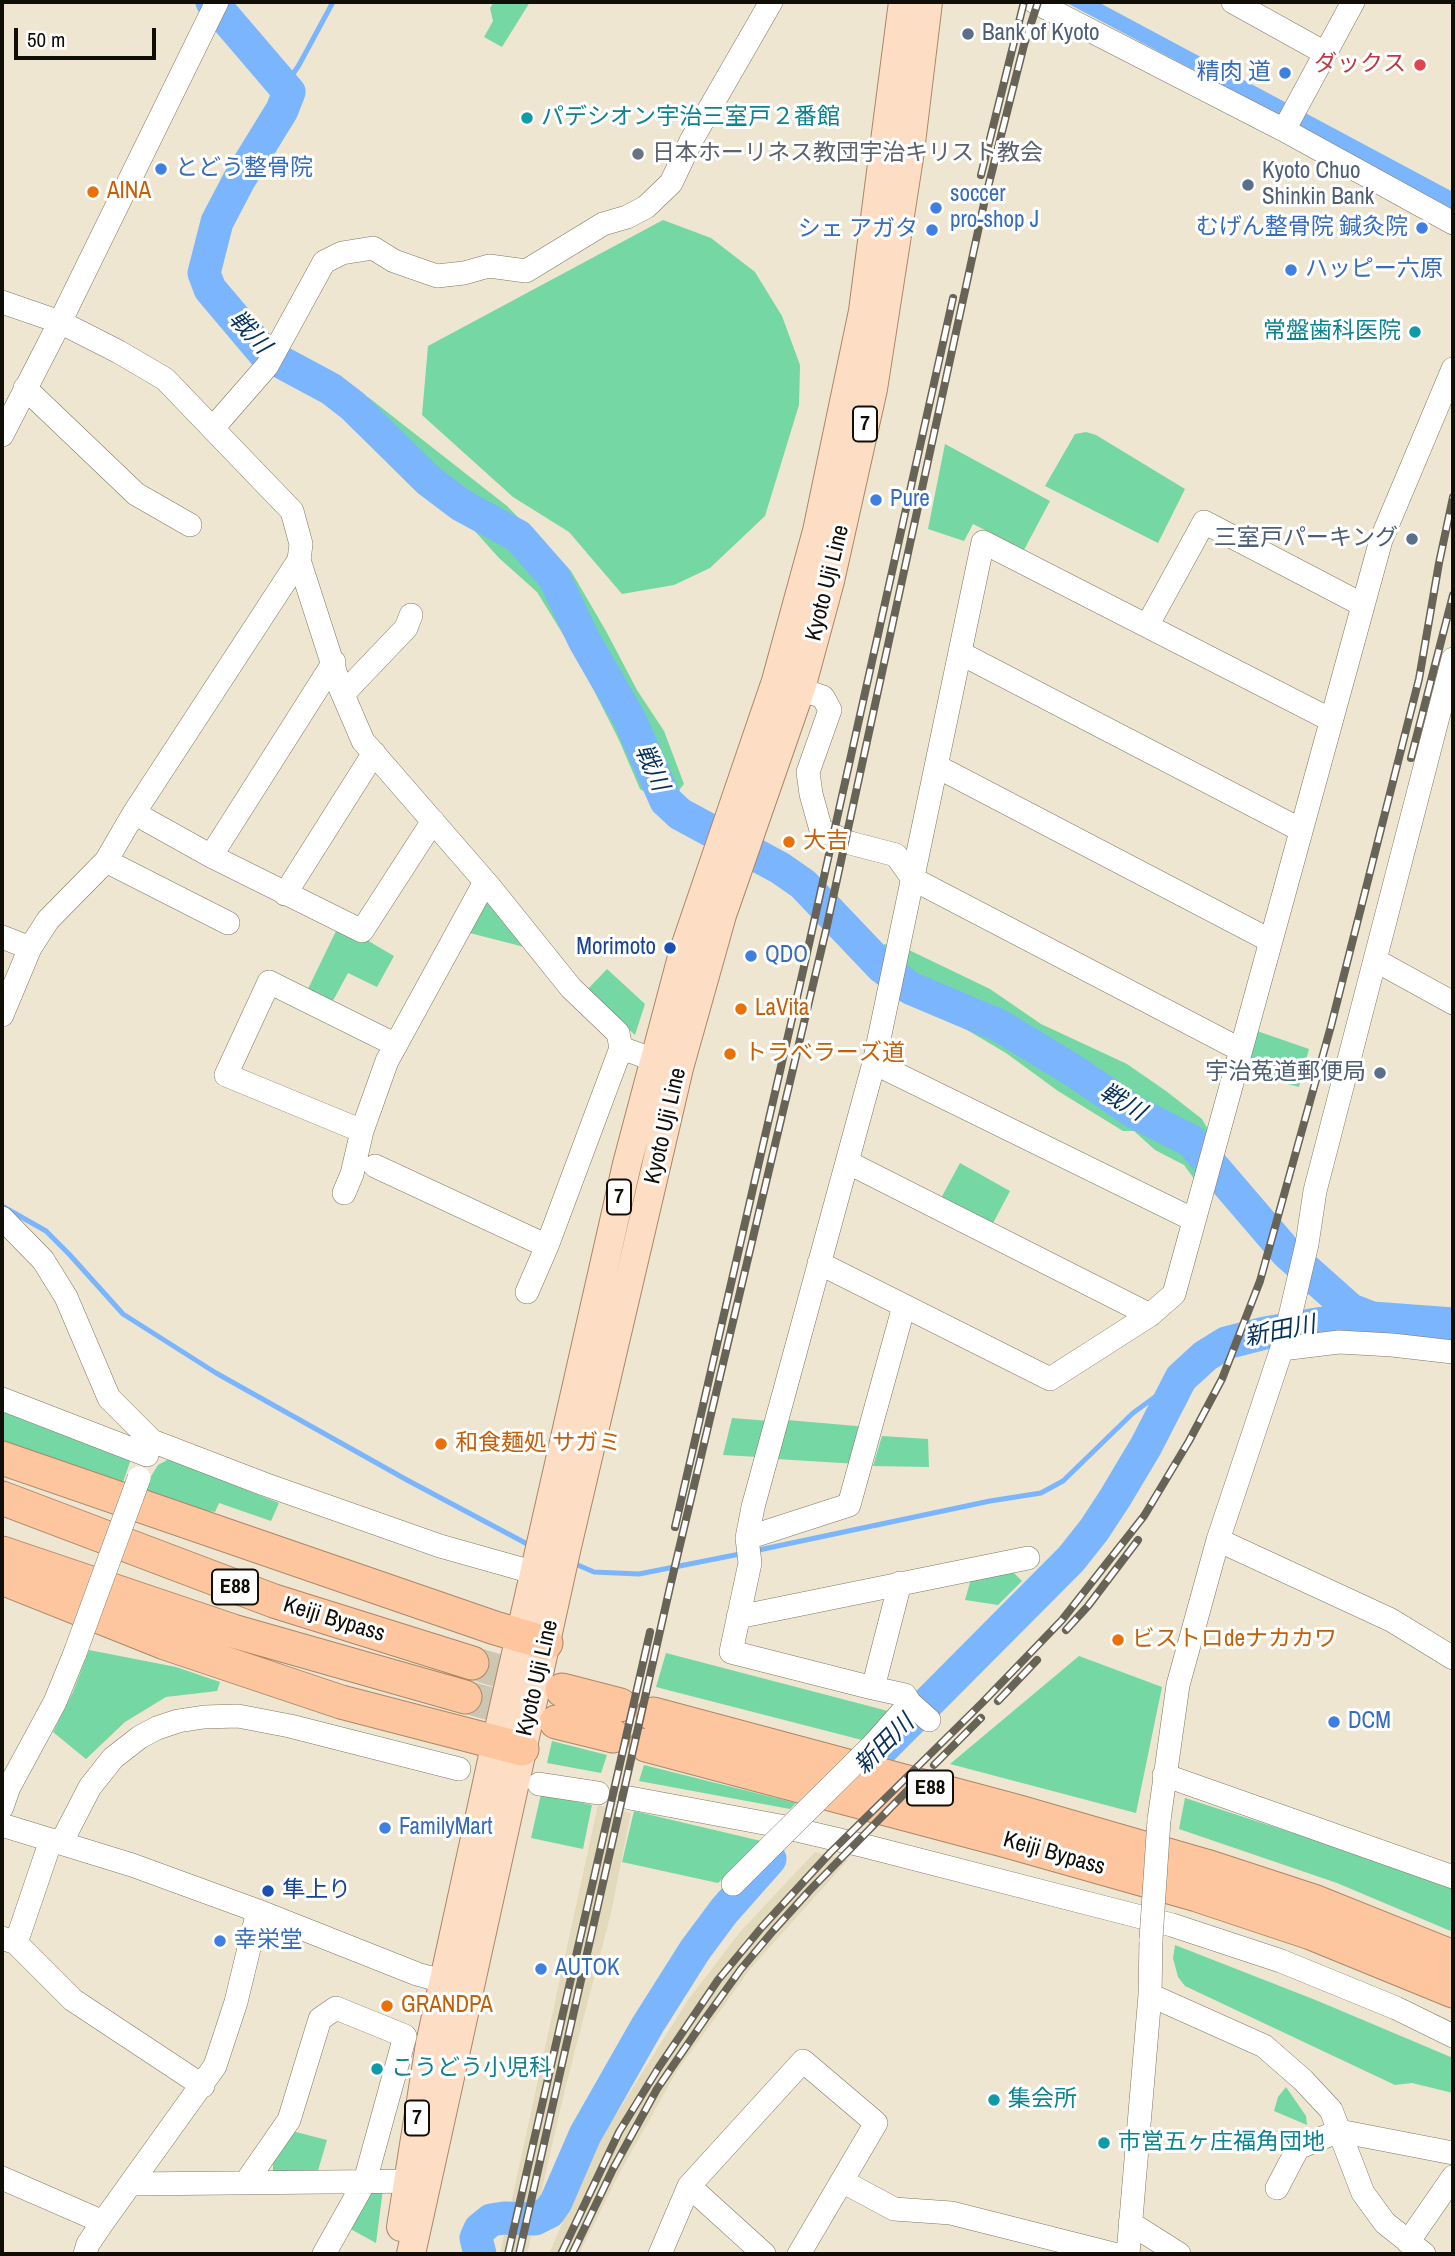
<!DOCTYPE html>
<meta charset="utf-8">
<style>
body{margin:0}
#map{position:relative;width:1455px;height:2256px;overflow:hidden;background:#eee6d0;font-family:"Archivo Narrow",sans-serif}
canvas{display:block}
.frame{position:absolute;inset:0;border:4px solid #110e07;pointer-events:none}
.scale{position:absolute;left:14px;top:28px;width:142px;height:32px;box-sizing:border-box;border:4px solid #110e07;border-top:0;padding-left:9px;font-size:21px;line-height:24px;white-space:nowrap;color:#110e07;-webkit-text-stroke:5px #fff;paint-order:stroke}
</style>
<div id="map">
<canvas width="1455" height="2256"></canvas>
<div class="frame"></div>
<div class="scale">50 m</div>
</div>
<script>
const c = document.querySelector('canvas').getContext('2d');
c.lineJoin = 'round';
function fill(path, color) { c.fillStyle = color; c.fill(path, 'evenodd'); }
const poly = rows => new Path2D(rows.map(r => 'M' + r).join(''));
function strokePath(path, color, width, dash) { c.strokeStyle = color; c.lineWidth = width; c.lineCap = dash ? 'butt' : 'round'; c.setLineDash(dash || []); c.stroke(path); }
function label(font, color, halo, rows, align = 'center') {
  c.font = font + ' "Archivo Narrow","Noto Sans JP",sans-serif'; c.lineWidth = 6; c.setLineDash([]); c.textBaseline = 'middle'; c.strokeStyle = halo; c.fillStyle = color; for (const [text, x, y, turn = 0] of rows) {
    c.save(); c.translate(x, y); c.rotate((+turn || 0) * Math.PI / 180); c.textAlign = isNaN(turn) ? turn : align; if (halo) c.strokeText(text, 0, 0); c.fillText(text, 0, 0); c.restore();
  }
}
fill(poly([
 [598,1805,631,1813,611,1913,565,2089,527,2254,500,2254],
 [815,1852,848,1860,750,1969,675,2074,619,2174,579,2254,549,2254,593,2151,688,2000,740,1932]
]), '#e3d9bc');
fill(poly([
 [494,2,530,2,502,47,484,37,493,21,490,8],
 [663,220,711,238,755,272,782,316,800,365,799,405,765,516,710,568,674,585,622,594,569,532,513,497,422,415,428,346],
 [368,397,507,506,571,571,606,631,637,690,664,731,684,784,672,799,655,798,640,789,619,740,577,657,537,592,499,558,473,529,406,479,342,417,337,399],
 [1086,432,1096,435,1185,489,1158,543,1045,486,1075,434],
 [945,444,1050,501,1024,550,973,524,964,541,928,529],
 [480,899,494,901,536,950,466,932],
 [337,929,363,943,365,939,394,956,377,987,348,973,329,1008,305,995],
 [884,944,909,950,990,989,1041,1024,1127,1064,1166,1091,1202,1119,1214,1140,1198,1184,1184,1165,1155,1150,1134,1131,1123,1131,1058,1091,1006,1053,962,1027,903,1001,877,970],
 [607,969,645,1004,635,1035,587,990],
 [1257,1031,1309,1049,1299,1087,1246,1073],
 [960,1163,1010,1191,991,1227,940,1200],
 [2,1407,132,1456,119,1494,2,1452],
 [732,1418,770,1421,759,1457,723,1455],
 [787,1420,868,1427,858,1464,776,1459],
 [882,1436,928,1439,929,1467,873,1466],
 [169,1459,279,1503,271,1521,219,1503,215,1512,168,1505,140,1494,158,1465],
 [1011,1570,1022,1581,998,1605,965,1600,971,1579],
 [89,1650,176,1667,220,1682,217,1691,166,1697,125,1722,86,1759,53,1732,73,1692],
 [666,1653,888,1711,862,1740,656,1687],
 [1079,1656,1162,1687,1136,1813,950,1764],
 [552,1741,607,1755,601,1773,547,1763],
 [644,1765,796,1803,790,1809,639,1781],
 [541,1794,592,1805,583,1849,531,1838],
 [1185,1798,1389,1864,1447,1886,1453,1889,1453,1932,1337,1883,1179,1829],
 [634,1811,761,1841,718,1883,622,1862],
 [1175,1945,1318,2001,1453,2058,1453,2093,1412,2083,1395,2085,1185,1986,1178,1977,1173,1958],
 [1286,2087,1306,2116,1307,2125,1274,2111,1278,2097],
 [288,2130,327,2140,317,2174,273,2172,273,2156],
 [383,2189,376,2243,345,2226,372,2191]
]), '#75d7a4');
fill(poly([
 [1065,2,1098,2,1453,192,1453,214,1250,100]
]), '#7ab5fe');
strokePath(poly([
 [285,86,299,65,333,2],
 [2,1206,46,1231,69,1254,123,1314,216,1373,407,1480,531,1546],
 [754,1551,990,1501,1041,1493,1063,1481,1133,1413,1181,1378],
 [573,1563,594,1572,639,1574,745,1553]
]), '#7ab5fe', 5);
strokePath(poly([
 [212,2,289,92,282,110,239,180,217,222,204,273,210,289,264,353,331,389,353,406,428,480,461,505,518,536,554,577,584,640,630,720,666,801,680,814,780,868,803,884,882,967,910,988,1000,1026,1074,1071,1134,1112,1191,1141,1287,1253,1351,1310,1372,1318,1453,1324],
 [864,1767,1071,1559,1094,1530,1115,1498,1146,1446,1181,1378,1205,1356,1226,1343,1265,1333,1317,1324,1372,1318],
 [480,2254,476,2238,480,2229,491,2220,504,2218,535,2219,549,2212,556,2202,585,2135,647,2026,695,1950,724,1911,770,1859]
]), '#7ab5fe', 33);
strokePath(poly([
 [472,1663,540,1683],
 [465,1697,533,1715]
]), '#cdc6b2', 33, [33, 17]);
const minor = poly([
 [1035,2,1284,130,1453,223],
 [1233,2,1325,53],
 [1284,130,1353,2],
 [2,302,60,322,119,352,165,379,292,511,301,544,299,560,341,690,363,741,489,886,571,988,618,1033,621,1048,669,1065],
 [25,388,136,494,190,525],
 [213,428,267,366,324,262,342,253,373,248,394,261,437,276,464,273,489,266,526,271,603,224,627,217,646,207,671,183,691,141,771,2],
 [2,435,60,322,217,2],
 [1147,626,1204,522,1363,605],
 [960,653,1301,830],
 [786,684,823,697,830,710,808,772,811,794,821,830,850,843,896,855,913,879,1241,1050],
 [343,694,406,628,411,615],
 [936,766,1271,941],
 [134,813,211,856,362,931,433,821],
 [211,856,334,662],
 [106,861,228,923],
 [285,894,374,753],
 [2,937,30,948],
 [1375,960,1453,1003],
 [2,1015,30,948,48,920,106,861,134,813,299,560],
 [874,1063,1194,1220],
 [362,1131,226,1075,269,982,396,1045],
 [847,1162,1150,1315],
 [375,1166,547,1246],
 [344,1193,352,1174,362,1131,387,1061,485,882],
 [2,1218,43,1260,66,1297,109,1398,152,1441,264,1484,440,1546,550,1577],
 [819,1263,1050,1379,1150,1315,1174,1294,1381,540,1453,369],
 [527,1292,547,1246,621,1048],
 [1282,1349,1339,1342,1392,1345,1453,1352],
 [2,1399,147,1455],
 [747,1538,849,1505,904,1306],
 [1218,1540,1391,1620,1453,1658],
 [900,1583,873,1688,731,1652,750,1563,747,1538,753,1507,874,1063,983,542,1331,720],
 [738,1617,1028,1558],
 [873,1688,905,1695,910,1703,929,1720],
 [873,1745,910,1703],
 [1164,1775,1453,1877],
 [539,1784,598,1793],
 [630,1798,780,1826,865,1846,1172,1925,1281,1961,1396,2008,1453,2036],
 [2,1807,9,1787,55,1702,75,1653],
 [1159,1820,1178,1685,1218,1540,1284,1342,1307,1244,1315,1191,1453,659],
 [2,1825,132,1865,258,1911,417,1974,460,1986],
 [61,1843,90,1787,113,1758,140,1737,157,1728,178,1721,204,1717,238,1716,290,1726,459,1769],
 [733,1884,765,1852],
 [2,1938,16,1943,73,2000,203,2086],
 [16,1943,51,1840],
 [1150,1995,1264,2046,1303,2080,1331,2110,1363,2193,1385,2223,1424,2254],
 [2,2178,103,2222],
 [842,2181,894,2209,951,2213,1113,2254],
 [246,2182,289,2120,320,2019,336,2008,405,2036,365,2181,324,2254],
 [131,2184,425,2181],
 [689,2186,764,2254],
 [1277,2188,1298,2148,1339,2131,1453,2153],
 [1130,2223,1179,2254],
 [1408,2242,1453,2177],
 [85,2254,88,2244,103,2222,215,2066,236,2002,258,1911],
 [660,2254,689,2186,803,2061,876,2123,799,2254],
 [1128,2254,1150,1995,1151,1939]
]);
const major = poly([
 [401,2227,430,2044,496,1742,627,1164,683,953,776,681,817,531,863,311,903,2],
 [411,2254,566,1551,679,1068,722,915,801,688,830,581,873,389,910,151,928,2]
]);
const highway = poly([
 [2,1458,495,1628,546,1643],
 [2,1498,274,1601,472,1663],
 [2,1553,233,1631,465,1697],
 [2,1578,165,1643,341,1702,522,1749],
 [562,1690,620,1705],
 [653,1714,1019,1812,1206,1866,1316,1902,1453,1957],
 [556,1722,613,1736],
 [646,1745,1007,1841,1197,1895,1311,1933,1453,1991]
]);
strokePath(minor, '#7f7864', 24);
strokePath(major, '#ab8669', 30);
strokePath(highway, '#ab8669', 35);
strokePath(minor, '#fff', 23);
strokePath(major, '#feddc5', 28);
strokePath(highway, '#fec69e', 33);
const rail = poly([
 [981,175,1024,2],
 [1411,758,1453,595],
 [675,1527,803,971,953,298],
 [1066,1630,1088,1606,1138,1540],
 [998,1701,1037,1660],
 [934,1765,981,1718],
 [508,2254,650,1632],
 [519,2254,670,1587,826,930,985,199,1024,45,1038,2],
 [561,2254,619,2132,659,2067,718,1980,762,1927,830,1853,983,1702,1062,1620,1144,1516,1189,1441,1222,1379,1260,1281,1331,1026,1419,679,1439,563,1453,497],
 [572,2254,613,2169,657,2089,705,2019,741,1969,773,1931,810,1890,909,1789]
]);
strokePath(rail, '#686357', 8);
strokePath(rail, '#fff', 5, [16]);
const minorBridge = poly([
 [75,1653,139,1478],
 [765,1852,873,1745],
 [1151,1939,1159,1820]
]);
strokePath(minorBridge, '#7f7864', 24, []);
strokePath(minorBridge, '#fff', 23);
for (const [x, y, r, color] of [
 [968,34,7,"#5c6f8a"],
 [1420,65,7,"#e0444e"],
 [1285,73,7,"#3f7fe0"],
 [527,118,7,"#0f9aa8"],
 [638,154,7,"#6b7280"],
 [161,169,7,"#3f7fe0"],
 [1248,185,7,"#5c6f8a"],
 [93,192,7,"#e8710a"],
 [936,208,7,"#3f7fe0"],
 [1422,228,7,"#3f7fe0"],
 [932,230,7,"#3f7fe0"],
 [1291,270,7,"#3f7fe0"],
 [1415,332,7,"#0f9aa8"],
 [876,500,7,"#3f7fe0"],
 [1412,539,7,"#5c6f8a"],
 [789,842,7,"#e8710a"],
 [670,948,7,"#1a4fb4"],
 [751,956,7,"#3f7fe0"],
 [741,1009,7,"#e8710a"],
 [730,1054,7,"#e8710a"],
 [1380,1073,7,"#5c6f8a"],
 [441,1444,7,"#e8710a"],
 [1118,1640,7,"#e8710a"],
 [1334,1722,7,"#3f7fe0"],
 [385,1828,7,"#3f7fe0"],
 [268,1891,7,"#1a4fb4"],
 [220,1941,7,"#3f7fe0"],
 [541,1969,7,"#3f7fe0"],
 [387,2006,7,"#e8710a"],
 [377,2069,7,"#0f9aa8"],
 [994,2100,7,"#0f9aa8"],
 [1104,2143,7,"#0f9aa8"]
]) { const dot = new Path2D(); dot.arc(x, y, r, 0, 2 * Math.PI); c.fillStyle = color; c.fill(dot); strokePath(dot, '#fff', 2.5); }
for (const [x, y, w] of [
 [865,424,24],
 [619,1197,24],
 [235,1587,46],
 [930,1788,46],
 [417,2118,24]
]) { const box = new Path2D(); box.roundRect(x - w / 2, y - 17.5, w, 35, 5); c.fillStyle = '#fff'; c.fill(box); strokePath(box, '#110e07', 2); }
label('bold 21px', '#110e07', null, [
 ["7",865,424],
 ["7",619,1197],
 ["E88",235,1587],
 ["E88",930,1788],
 ["7",417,2118]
]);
label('23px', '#4e5e75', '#fff', [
 ["Bank of Kyoto",982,34],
 ["Kyoto Chuo",1262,172],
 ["Shinkin Bank",1262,198],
 ["三室戸パーキング",1398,539,"right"],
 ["宇治菟道郵便局",1366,1073,"right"]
], 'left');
label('23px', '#be3a42', '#fff', [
 ["ダックス",1406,65]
], 'right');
label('23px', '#366cbe', '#fff', [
 ["精肉 道",1271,73,"right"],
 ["とどう整骨院",175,169],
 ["soccer",950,195],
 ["pro-shop J",950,221],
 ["むげん整骨院 鍼灸院",1408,228,"right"],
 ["シェ アガタ",918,230,"right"],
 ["ハッピー六原",1305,270],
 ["Pure",890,500],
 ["QDO",765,956],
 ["DCM",1348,1722],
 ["FamilyMart",399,1828],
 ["幸栄堂",234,1941],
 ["AUTOK",555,1969]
], 'left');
label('23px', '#0d838f', '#fff', [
 ["パデシオン宇治三室戸２番館",541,118],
 ["常盤歯科医院",1401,332,"right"],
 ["こうどう小児科",391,2069],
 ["集会所",1008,2100],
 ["市営五ヶ庄福角団地",1118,2143]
], 'left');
label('23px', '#5b616d', '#fff', [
 ["日本ホーリネス教団宇治キリスト教会",652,154]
], 'left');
label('23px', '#c56008', '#fff', [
 ["AINA",107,192],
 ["大吉",803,842],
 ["LaVita",755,1009],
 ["トラベラーズ道",744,1054],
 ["和食麺処 サガミ",455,1444],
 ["ビストロdeナカカワ",1132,1640],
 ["GRANDPA",401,2006]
], 'left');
label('23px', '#110e07', '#fff', [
 ["Kyoto Uji Line",828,583,-76],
 ["Kyoto Uji Line",666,1126,-77],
 ["Keiji Bypass",334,1620,17],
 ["Kyoto Uji Line",538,1678,-77],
 ["Keiji Bypass",1054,1854,16]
]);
label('23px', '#164399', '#fff', [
 ["Morimoto",656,948],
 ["隼上り",282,1891,"left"]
], 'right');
label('italic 24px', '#06305c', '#fff', [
 ["戦川",249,333,47],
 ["戦川",651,768,66],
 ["戦川",1122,1103,31],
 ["新田川",1280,1332,-11],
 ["新田川",885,1745,-45]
]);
</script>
